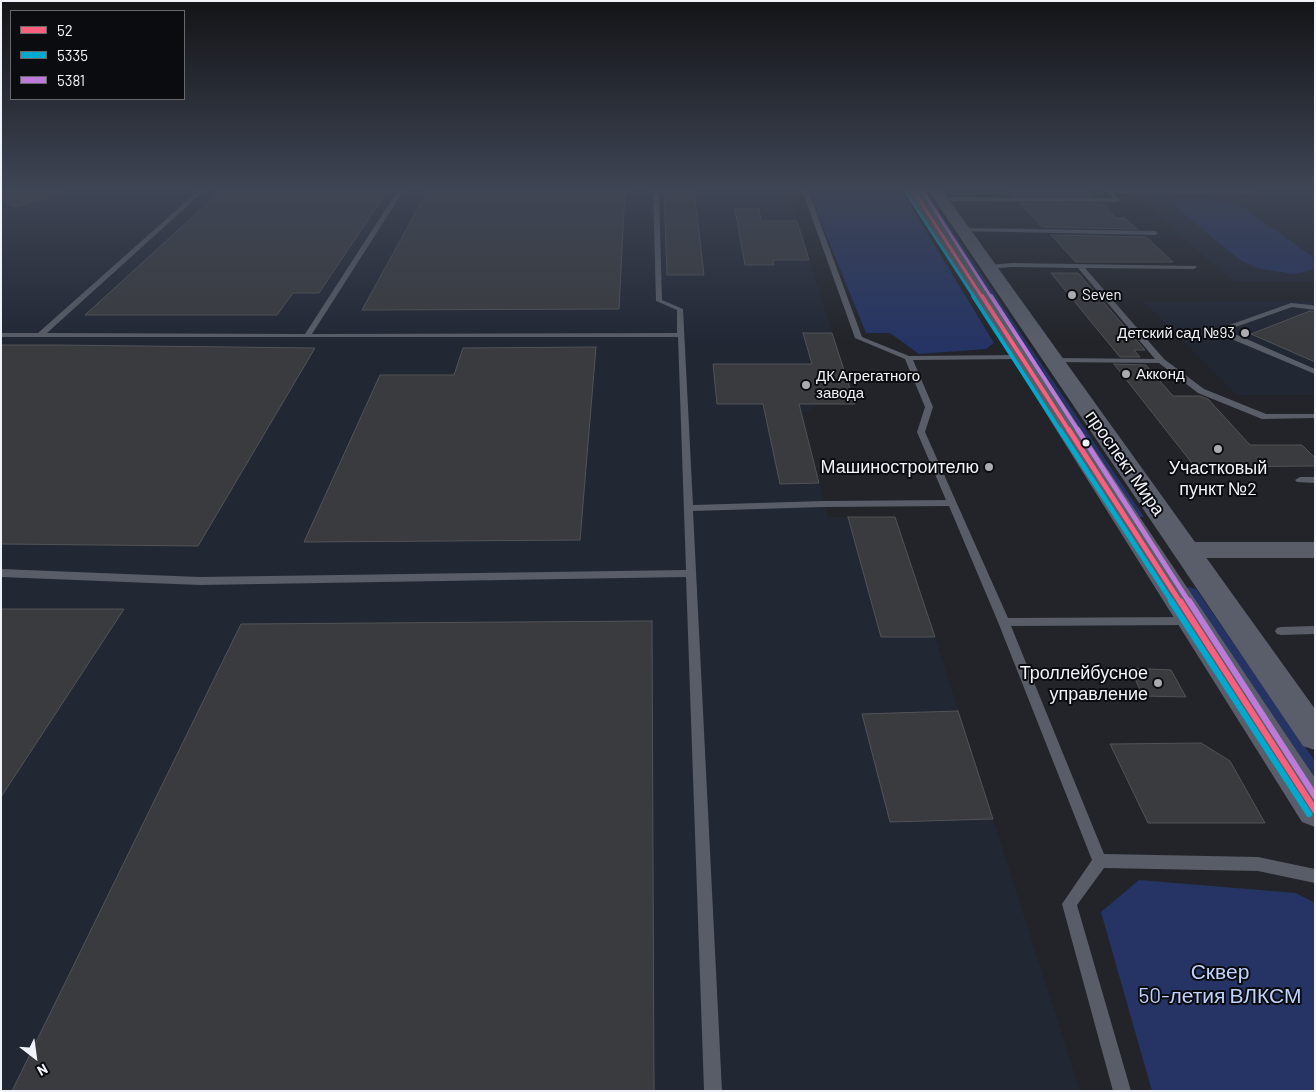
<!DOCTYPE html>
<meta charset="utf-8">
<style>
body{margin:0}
#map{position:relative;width:1316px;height:1092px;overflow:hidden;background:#222429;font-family:Barlow,sans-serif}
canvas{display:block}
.frame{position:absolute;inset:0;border:2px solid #f1f3fa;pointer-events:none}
.legend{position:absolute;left:10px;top:10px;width:175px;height:90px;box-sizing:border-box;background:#0b0c10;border:1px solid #67686e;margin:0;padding:6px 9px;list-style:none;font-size:15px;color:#f1f3fa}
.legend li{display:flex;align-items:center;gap:10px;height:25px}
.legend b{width:25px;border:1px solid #67686e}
.north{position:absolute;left:10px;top:1032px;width:50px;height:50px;-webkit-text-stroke:4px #0b0c10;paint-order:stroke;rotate:150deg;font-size:14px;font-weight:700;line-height:20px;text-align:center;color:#f1f3fa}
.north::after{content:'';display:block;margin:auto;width:18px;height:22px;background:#f1f3fa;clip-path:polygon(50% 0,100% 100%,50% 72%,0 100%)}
</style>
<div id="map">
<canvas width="1316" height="1092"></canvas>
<div class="frame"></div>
<ul class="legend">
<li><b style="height:6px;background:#f8607d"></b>52</li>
<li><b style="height:6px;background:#00a9ce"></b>5335</li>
<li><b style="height:6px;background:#bd7bd9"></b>5381</li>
</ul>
<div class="north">N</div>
</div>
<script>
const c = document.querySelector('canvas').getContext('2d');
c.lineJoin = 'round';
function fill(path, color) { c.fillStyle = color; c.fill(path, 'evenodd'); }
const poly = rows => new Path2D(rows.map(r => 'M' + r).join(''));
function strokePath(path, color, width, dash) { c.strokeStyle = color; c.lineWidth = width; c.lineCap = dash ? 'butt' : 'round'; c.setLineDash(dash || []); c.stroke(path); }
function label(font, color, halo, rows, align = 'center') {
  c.font = font + ' Barlow,sans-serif'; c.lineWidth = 4; c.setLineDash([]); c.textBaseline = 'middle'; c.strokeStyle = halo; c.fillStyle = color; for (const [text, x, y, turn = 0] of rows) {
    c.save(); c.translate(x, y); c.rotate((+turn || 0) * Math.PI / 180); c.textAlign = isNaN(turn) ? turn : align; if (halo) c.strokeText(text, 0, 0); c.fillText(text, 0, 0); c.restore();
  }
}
fill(poly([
 [1,190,792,190,792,193,788,193,855,404,820,404,802,414,824,504,828,517,848,517,935,637,1080,1091,1,1091],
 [1270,190,1315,190,1315,282,1234,282,1132,194,1262,194],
 [1315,301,1315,395,1237,395,1144,302]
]), '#222734');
fill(poly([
 [808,190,901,190,994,343,986,349,919,354,890,333,866,333],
 [921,190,925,190,1144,517,1135,517],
 [1195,198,1229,202,1244,208,1313,257,1315,268,1305,272,1292,274,1257,268,1240,260,1173,205,1180,199],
 [1189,587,1196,589,1315,761,1315,778,1187,589],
 [1139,880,1296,893,1315,903,1315,1091,1152,1091,1101,912]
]), '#253464');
const building = poly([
 [1,190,57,190,58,194,16,207,1,201,1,190],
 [222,190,388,190,319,293,293,293,277,315,85,315,222,190],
 [428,190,625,190,619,309,362,310,428,190],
 [664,190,694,190,704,275,667,275,664,190],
 [1008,190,1087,190,1093,196,1013,196,1008,190],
 [1020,203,1102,204,1117,218,1125,218,1137,229,1045,227,1041,226,1020,203],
 [735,209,759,209,761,221,797,221,809,260,773,260,774,265,745,265,735,209],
 [1051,235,1146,237,1173,262,1076,262,1051,235],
 [1051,273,1078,273,1145,350,1134,350,1140,357,1120,357,1051,273],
 [1310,311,1315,312,1315,362,1251,334,1310,311],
 [803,333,832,333,855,404,799,404,819,483,780,484,763,404,717,404,713,364,812,364,803,333],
 [1,345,55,345,315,348,198,546,1,544,1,345],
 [596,347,580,540,304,542,380,375,454,375,463,348,596,347],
 [1114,364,1146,365,1173,396,1200,396,1208,399,1250,445,1302,445,1315,458,1315,466,1195,467,1114,364],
 [848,517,895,517,935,637,881,637,848,517],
 [1,609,124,609,1,797,1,609],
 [652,621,654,1091,12,1091,241,624,652,621],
 [1130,668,1171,670,1186,697,1143,696,1130,668],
 [958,711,993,819,890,822,862,714,958,711],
 [1201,743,1230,761,1265,823,1148,823,1110,744,1201,743]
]);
fill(building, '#393b3e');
strokePath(building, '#515357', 1);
fill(poly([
 [199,190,205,190,47,333,305,334,398,190,404,190,312,334,677,333,677,310,656,301,653,190,659,190,662,300,683,309,693,505,824,501,946,500,917,432,925,407,905,359,855,338,802,190,808,190,862,337,909,356,1021,355,1025,357,1021,359,913,360,933,407,925,432,1008,618,1188,617,1192,618,1193,621,1192,624,1188,625,1011,626,1104,854,1258,857,1315,869,1315,883,1258,871,1104,868,1077,905,1131,1091,1113,1091,1062,904,1092,860,998,622,949,506,824,507,693,511,722,1091,704,1091,686,577,200,585,1,577,1,569,200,577,686,570,678,337,1,337,1,333,38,333,199,190],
 [1107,190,1256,190,1256,192,1253,194,1113,193,1120,200,1117,202,941,201,938,199,941,197,1113,198,1107,190],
 [963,228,1155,231,1158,233,1155,235,961,231,960,230,963,228],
 [1012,263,1196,266,1197,267,1194,269,1085,268,1164,359,1204,389,1266,414,1315,414,1315,418,1262,419,1198,393,1159,363,1051,362,1051,358,1054,358,1155,359,1078,268,1012,267,989,269,986,267,989,265,1012,263],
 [1291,303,1311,305,1315,306,1315,310,1292,307,1230,329,1235,334,1315,369,1315,374,1229,338,1221,328,1291,303],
 [1300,477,1315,477,1315,483,1297,482,1295,480,1300,477],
 [1315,626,1315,634,1281,635,1277,634,1275,631,1277,628,1281,627,1315,626]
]), '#595d67');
fill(poly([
 [1185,542,1315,542,1315,558,1185,558,1177,556,1173,550,1177,544,1185,542]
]), '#595d67');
fill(poly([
 [906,190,920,190,1315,778,1315,827,1302,822,906,190],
 [928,190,942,190,1315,709,1315,750,1303,746,928,190]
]), '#595e6a');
strokePath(poly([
 [913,190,982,297]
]), '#f8607d', 3);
strokePath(poly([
 [982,296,1070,432]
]), '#f8607d', 4);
strokePath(poly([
 [1069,430,1180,602]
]), '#f8607d', 5);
strokePath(poly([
 [1180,601,1315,810]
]), '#f8607d', 6);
strokePath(poly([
 [907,194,974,297]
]), '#00a9ce', 3);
strokePath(poly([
 [973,296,1061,432]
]), '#00a9ce', 4);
strokePath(poly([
 [1060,430,1172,602]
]), '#00a9ce', 5);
strokePath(poly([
 [1171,601,1309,814]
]), '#00a9ce', 6);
strokePath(poly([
 [922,190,991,297]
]), '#bd7bd9', 3);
strokePath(poly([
 [991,296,1079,432]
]), '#bd7bd9', 4);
strokePath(poly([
 [1078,430,1189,602]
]), '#bd7bd9', 5);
strokePath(poly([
 [1189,601,1315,796]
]), '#bd7bd9', 6);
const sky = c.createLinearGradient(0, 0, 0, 343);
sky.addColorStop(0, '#131417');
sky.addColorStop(0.55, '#3e4554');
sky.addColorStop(1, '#3e455400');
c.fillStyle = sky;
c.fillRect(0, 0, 1316, 343);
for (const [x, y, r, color] of [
 [1072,295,5,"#a9abb1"],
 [1245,333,5,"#a9abb1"],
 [1126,374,5,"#a9abb1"],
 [806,385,5,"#a9abb1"],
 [1086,443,4.5,"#f1f3fa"],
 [1218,449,5,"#a9abb1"],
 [989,467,5,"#a9abb1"],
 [1158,683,5,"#a9abb1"]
]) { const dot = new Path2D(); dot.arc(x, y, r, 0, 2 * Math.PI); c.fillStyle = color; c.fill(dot); strokePath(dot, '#0b0c10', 2); }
label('15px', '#f1f3fa', '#0b0c10', [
 ["Seven",1082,295],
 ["Детский сад №93",1235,333,"right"],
 ["Акконд",1136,374],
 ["ДК Агрегатного",816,376],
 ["завода",816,393]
], 'left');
label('18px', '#f1f3fa', '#0b0c10', [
 ["проспект Мира",1125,463,55]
]);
label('18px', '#f1f3fa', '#0b0c10', [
 ["Машиностроителю",979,467],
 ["Участковый",1218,468,"center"],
 ["пункт №2",1218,489,"center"],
 ["Троллейбусное",1148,673],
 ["управление",1148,694]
], 'right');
label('21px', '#c0d2fe', '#0b0c10', [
 ["Сквер",1220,972],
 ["50-летия ВЛКСМ",1220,996]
]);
</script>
